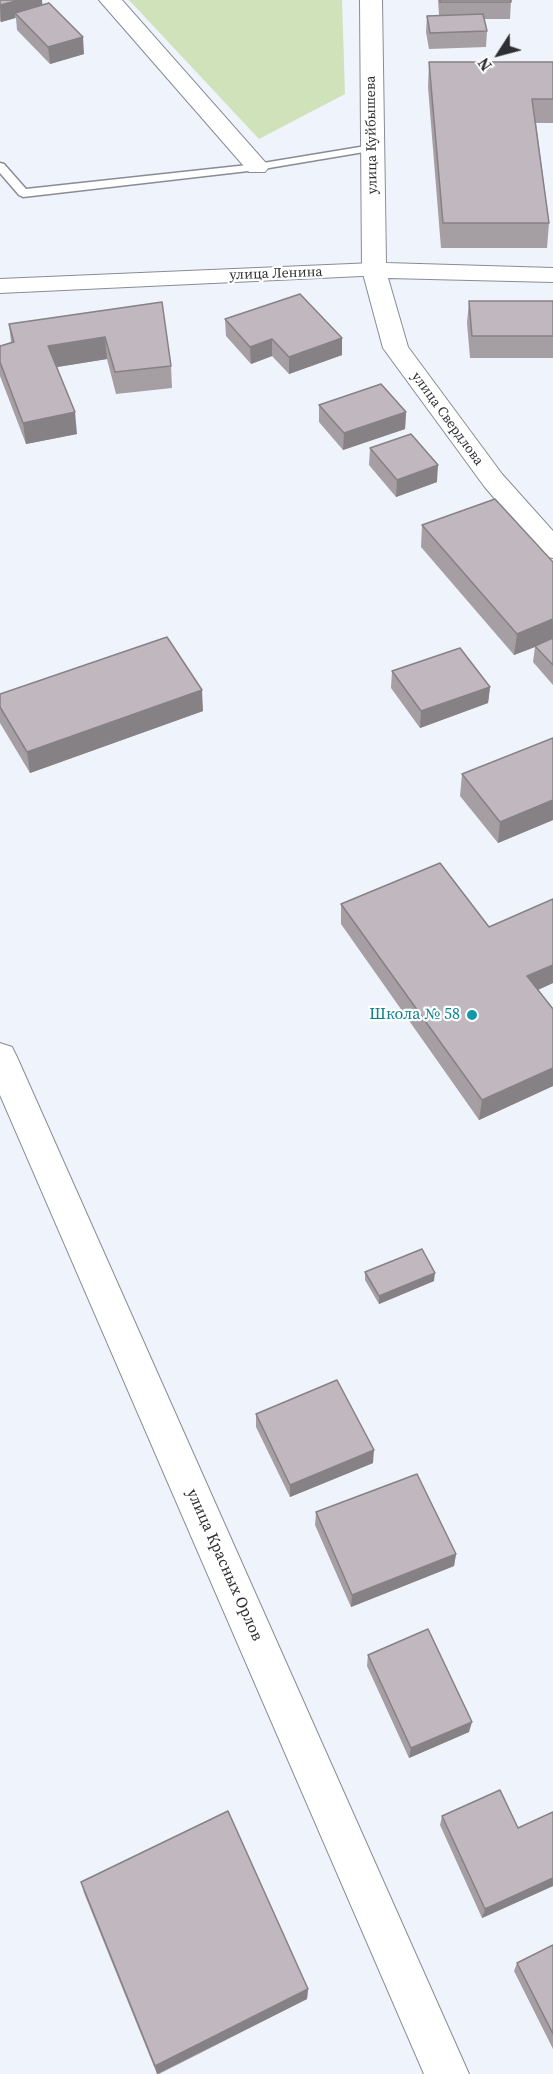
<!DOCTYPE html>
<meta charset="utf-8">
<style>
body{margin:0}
#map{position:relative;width:553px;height:2074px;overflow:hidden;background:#eff3fc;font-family:"Source Serif 4",serif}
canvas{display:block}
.north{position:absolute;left:469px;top:24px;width:60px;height:60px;-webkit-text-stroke:4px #fff;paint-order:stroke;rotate:234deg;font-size:16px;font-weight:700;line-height:24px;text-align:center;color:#2e2f32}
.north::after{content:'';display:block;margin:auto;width:21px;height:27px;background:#2e2f32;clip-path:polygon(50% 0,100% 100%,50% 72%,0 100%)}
</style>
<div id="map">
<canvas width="553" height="2074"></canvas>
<div class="north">N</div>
</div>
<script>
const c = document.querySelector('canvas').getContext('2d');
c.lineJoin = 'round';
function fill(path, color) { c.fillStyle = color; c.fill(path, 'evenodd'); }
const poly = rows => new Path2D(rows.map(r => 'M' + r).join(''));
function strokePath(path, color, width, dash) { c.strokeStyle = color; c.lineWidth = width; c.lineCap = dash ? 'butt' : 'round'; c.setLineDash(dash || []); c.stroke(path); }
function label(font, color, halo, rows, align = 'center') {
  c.font = font + ' "Source Serif 4",serif'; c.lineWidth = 4.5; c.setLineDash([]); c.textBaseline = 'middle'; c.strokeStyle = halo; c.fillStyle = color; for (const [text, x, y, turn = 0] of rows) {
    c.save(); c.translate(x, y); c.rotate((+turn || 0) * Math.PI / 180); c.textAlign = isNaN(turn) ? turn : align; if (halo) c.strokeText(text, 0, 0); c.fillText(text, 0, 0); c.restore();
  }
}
fill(poly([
 [129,0,342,0,345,94,259,139]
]), '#d0e2ba');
const service = poly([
 [372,145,376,146,376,150,257,170,23,197,19,195,0,173,0,163,4,164,26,189,257,164,372,145]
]);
const minor = poly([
 [99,0,122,0,265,162,269,167,265,172,249,172,99,0],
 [374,263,383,265,386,270,383,275,0,293,0,279,374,263],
 [0,1043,12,1047,17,1057,469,2074,424,2074,0,1095,0,1043]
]);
const primary = poly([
 [360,0,382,0,386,263,553,268,553,282,388,278,408,347,502,474,553,531,553,558,543,556,484,486,383,348,362,270,360,0]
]);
strokePath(service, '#888c94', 3);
strokePath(minor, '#888c94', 2);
strokePath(primary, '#888c94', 2);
fill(service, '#fff');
fill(minor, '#fff');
fill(primary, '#fff');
fill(poly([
 [0,0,42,0,42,5,84,54,50,64,17,30,16,18,1,22,0,21],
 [438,0,511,0,510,19,484,19,487,31,486,47,429,49,426,32,427,16,439,15],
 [429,62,553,62,553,123,536,123,549,223,547,248,441,248,428,87],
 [469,301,553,301,553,358,470,358,467,323],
 [162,302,171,366,172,388,116,394,107,359,57,367,77,434,26,444,0,376,0,346,11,342,9,324],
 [225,319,342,338,342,355,289,374,272,356,251,364,226,336],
 [319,405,406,412,405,429,343,450,319,422],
 [370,448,437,482,396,497,369,465],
 [422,525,553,562,553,685,533,662,535,647,514,655,421,547],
 [392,671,490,687,488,703,420,728,391,688],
 [0,694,203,711,30,773,0,723],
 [553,738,553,820,498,843,460,796,462,774],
 [553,899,553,983,538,990,553,1009,553,1086,479,1120,341,924,341,904,489,927],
 [365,1272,434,1281,379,1304,365,1280],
 [256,1414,373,1463,290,1497,256,1427],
 [316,1512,456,1554,454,1566,351,1607,315,1525],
 [368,1655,469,1732,409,1758,367,1666],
 [553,1812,553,1886,482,1918,440,1825,442,1816,518,1828],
 [81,1882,308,1989,307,1999,159,2074,157,2074,84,1893],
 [553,1945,553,2049,514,1971,517,1963]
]), '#a59ea3');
fill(poly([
 [20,0,42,0,43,11,15,13,15,18,1,22,0,5],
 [83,37,84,54,50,64,48,47],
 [105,337,107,359,51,368,48,346],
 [342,338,342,355,289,374,289,357],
 [272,339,272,356,251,364,250,347],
 [75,412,77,434,26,444,23,423],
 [406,412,405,429,343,450,344,433],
 [438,465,437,482,396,497,397,480],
 [553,619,553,640,514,655,517,634],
 [490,687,488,703,420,728,421,711],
 [202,690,203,711,30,773,27,752],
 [553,800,553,820,498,843,500,822],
 [553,965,553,983,524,996,527,976],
 [553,1068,553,1086,479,1120,482,1100],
 [435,1273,434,1281,379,1304,379,1296],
 [374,1450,373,1463,290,1497,290,1485],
 [456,1554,454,1566,351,1607,352,1595],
 [472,1722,469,1732,409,1758,411,1748],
 [553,1878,553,1886,482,1918,485,1909],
 [308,1989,307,1999,157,2074,155,2066]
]), '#868185');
const building = poly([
 [0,0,20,0,0,5,0,0],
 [440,0,511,0,511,2,440,2,440,0],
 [49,3,83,37,48,47,15,13,49,3],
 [483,14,487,31,430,33,427,16,483,14],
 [429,62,553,62,553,99,532,99,549,223,443,223,429,62],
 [300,294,342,338,289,357,272,339,250,347,225,319,300,294],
 [469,301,553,301,553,336,472,336,469,301],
 [162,302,171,366,115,372,105,337,48,346,75,412,23,423,0,362,0,346,14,342,9,324,162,302],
 [381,384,406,412,344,433,319,405,381,384],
 [411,434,438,465,397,480,370,448,411,434],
 [495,499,553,562,553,619,517,634,422,525,495,499],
 [167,637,202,690,27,752,0,707,0,694,167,637],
 [553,638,553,665,535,646,553,638],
 [460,648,490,687,421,711,392,671,460,648],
 [553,738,553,800,500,822,462,774,553,738],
 [440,863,489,927,553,899,553,965,527,976,553,1009,553,1068,482,1100,341,904,440,863],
 [422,1249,435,1273,379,1296,365,1272,422,1249],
 [337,1380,374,1450,290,1485,256,1414,337,1380],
 [417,1474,456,1554,352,1595,316,1512,417,1474],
 [428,1629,472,1722,411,1748,368,1655,428,1629],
 [500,1790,518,1828,553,1812,553,1878,485,1909,442,1816,500,1790],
 [228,1811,308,1989,155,2066,81,1882,228,1811],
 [553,1945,553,2034,517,1963,553,1945]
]);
fill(building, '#c0b8be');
strokePath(building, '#868185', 1.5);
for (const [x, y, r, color] of [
 [472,1015,6,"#0f9aa8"]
]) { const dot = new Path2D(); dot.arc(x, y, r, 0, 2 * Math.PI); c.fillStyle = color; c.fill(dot); strokePath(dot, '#fff', 2); }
label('14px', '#2e2f32', '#fff', [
 ["улица Куйбышева",372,135,-91],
 ["улица Ленина",276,274,-2],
 ["улица Свердлова",447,419,54]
]);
label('16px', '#0d838f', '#fff', [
 ["Школа № 58",460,1015]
], 'right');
label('16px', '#2e2f32', '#fff', [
 ["улица Красных Орлов",224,1565,66]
]);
</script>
